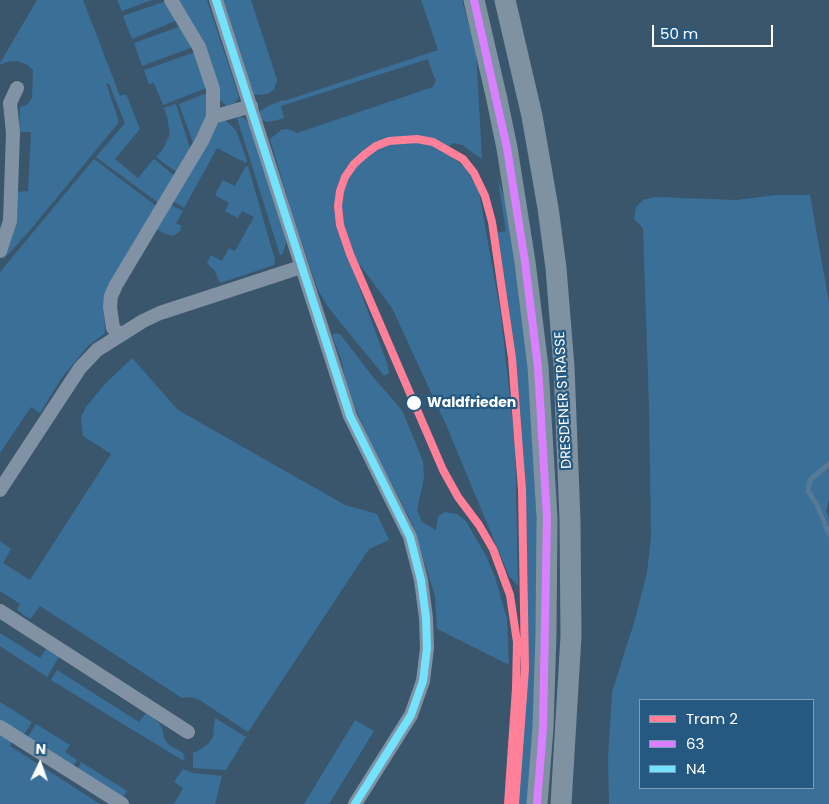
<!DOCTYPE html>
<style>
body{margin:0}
#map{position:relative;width:829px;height:804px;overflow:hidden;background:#3a566d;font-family:Poppins,sans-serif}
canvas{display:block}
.legend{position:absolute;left:639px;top:699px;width:175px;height:90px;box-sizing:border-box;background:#255982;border:1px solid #7c9bb4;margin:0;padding:6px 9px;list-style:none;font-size:15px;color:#fff}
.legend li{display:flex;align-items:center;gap:10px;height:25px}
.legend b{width:25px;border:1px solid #7c9bb4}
.north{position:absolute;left:15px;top:739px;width:50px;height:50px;-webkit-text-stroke:4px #255982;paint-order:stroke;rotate:3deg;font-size:14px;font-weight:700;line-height:20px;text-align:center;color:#fff}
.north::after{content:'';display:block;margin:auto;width:18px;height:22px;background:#fff;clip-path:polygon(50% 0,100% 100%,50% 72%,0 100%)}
.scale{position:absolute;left:652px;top:25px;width:121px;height:22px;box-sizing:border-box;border:2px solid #fff;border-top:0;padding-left:6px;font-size:15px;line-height:18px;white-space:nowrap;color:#fff;-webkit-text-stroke:4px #255982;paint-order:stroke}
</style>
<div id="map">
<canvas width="829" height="804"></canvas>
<ul class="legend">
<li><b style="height:6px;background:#ff8098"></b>Tram 2</li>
<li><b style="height:6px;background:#d880ff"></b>63</li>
<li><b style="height:6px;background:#73e2fa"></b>N4</li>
</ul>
<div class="north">N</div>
<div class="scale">50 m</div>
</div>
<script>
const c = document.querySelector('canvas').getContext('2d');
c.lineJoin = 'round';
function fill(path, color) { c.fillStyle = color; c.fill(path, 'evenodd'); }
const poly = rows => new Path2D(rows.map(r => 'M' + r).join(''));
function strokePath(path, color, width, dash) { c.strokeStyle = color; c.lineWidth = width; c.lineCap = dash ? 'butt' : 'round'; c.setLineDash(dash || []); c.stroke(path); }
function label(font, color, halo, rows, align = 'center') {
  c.font = font + ' Poppins,sans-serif'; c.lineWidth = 4.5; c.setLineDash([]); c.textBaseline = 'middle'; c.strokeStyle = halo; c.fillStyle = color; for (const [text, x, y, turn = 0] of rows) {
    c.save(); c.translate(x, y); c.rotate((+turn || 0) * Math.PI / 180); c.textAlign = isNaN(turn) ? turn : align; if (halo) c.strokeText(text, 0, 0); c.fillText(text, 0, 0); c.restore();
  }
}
fill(poly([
 [37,0,83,0,120,96,126,94,140,129,115,159,138,178,154,159,176,177,160,204,96,157,125,123,109,84,106,83,119,122,31,229,2,261,8,248,16,192,28,191,31,132,19,132,20,107,27,105,32,98,33,70,26,64,17,61,6,62,0,65,0,63],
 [117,0,152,0,122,11],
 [169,0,180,19,132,39,123,16],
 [176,0,207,0,239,97,235,103,227,106,220,100,216,87],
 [223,0,251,0,277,80,274,90,267,94,255,95,252,92],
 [421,0,462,0,476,51,482,159,462,145,452,143,446,152,466,168,479,192,501,316,515,444,518,586,509,576,447,427,392,308,360,265,352,268,388,366,389,373,384,376,328,307,317,288,291,210,270,139,281,130,288,129,297,133,433,87,436,79,434,77,428,59,281,106,284,118,274,121,267,122,262,120,260,114,260,111,268,106,283,100,284,101,438,50],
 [184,25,193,47,142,66,134,43],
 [198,51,209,87,163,105,154,83,149,84,144,70],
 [209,92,209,108,195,148,179,104],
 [176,104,191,151,178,173,156,157,163,149,170,134,167,117,164,108],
 [239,117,244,118,249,123,285,235,286,244,282,255,280,255,237,118],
 [225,120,236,130,247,161,246,163,217,148,184,208,173,201,215,125],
 [94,159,159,208,104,313,105,333,88,346,63,376,40,413,31,407,0,453,0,272],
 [246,166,248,166,275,260,274,265,220,283,214,270,207,263,211,255,222,261,229,248,235,251,254,217,242,211,238,218,225,211,229,203,215,195,223,180,235,186],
 [498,180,507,204,523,323,530,389,537,529,537,593,533,742,528,804,517,804,525,718,528,625,527,543,521,431,512,340,496,233,506,231],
 [776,195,810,195,829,303,829,499,826,511,829,518,829,804,609,804,608,758,612,692,634,623,647,573,651,536,649,405,643,228,634,219,636,207,643,200,655,197,737,200],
 [640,700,813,700,813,788,640,788],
 [169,204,183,211,176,223,182,226,180,231,174,236,166,234,156,229],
 [335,333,340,334,373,377,402,410,423,461,424,478,417,510,422,522,436,530,438,517,444,512,457,514,466,521,486,556,495,577,507,619,509,665,437,629,435,596,412,523,370,443,348,390,341,359,332,335],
 [132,358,178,410,345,505,377,514,389,540,369,549,248,732,198,699,190,697,182,698,40,606,30,619,17,610,20,604,0,591,0,541,11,549,3,563,30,580,111,454,83,436,81,417,86,407,105,384],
 [0,633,40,658,46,649,59,657,47,677,0,646],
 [57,670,139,722,146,713,158,722,162,728,164,738,169,745,183,753,185,759,182,760,51,680],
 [0,702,32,722,23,736,0,722],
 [215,718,246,737,226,770,193,768,193,753,201,749,208,744,213,737],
 [355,720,374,731,329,804,304,804],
 [36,724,70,745,65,752,77,760,73,767,27,738],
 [0,731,13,739,10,746,100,804,0,804],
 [81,762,127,791,122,799,77,771],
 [183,769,193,773,222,776,215,804,174,804,183,788,174,782]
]), '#3a6f98');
strokePath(poly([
 [829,464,810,480,808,491,817,505,829,534]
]), '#567995', 5);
strokePath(poly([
 [216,0,350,416,410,537,421,580,426,618,427,648,423,681,411,715,355,804],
 [213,117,251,106],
 [0,251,10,221,13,133,10,103,17,88],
 [120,335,113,328,110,307,111,296,116,285,202,141,213,117,213,89,199,47,171,0],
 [0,490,80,368,97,350,143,321,160,313,301,267],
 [0,611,188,732],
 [0,727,122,804]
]), '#8092a3', 14);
strokePath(poly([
 [474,0,496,95,507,148,525,262,538,367,547,518,546,633,543,728,537,804],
 [505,0,532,116,548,208,556,268,564,367,570,520,571,636,561,804]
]), '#7e92a1', 21);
strokePath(poly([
 [474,0,507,148,525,262,538,367,547,518,543,728,537,804]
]), '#d880ff', 8);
strokePath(poly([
 [216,0,350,416,410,537,421,580,426,618,427,648,423,681,411,715,355,804]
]), '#73e2fa', 8);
strokePath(poly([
 [508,804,516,688,517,642,510,595,493,549,479,525,458,497,443,470,350,254,340,225,338,206,340,191,345,177,354,164,364,155,376,146,389,141,417,139,433,142,463,159,474,173,485,196,492,222,512,358,522,490,525,669,515,804]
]), '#ff8098', 8);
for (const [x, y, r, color] of [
 [414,403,8,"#fff"]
]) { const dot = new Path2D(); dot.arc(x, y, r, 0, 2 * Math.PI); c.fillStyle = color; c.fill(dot); strokePath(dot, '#255982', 2); }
label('14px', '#fff', '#255982', [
 ["DRESDENER STRASSE",564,400,-93]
]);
label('bold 14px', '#fff', '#255982', [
 ["Waldfrieden",427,403]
], 'left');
</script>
